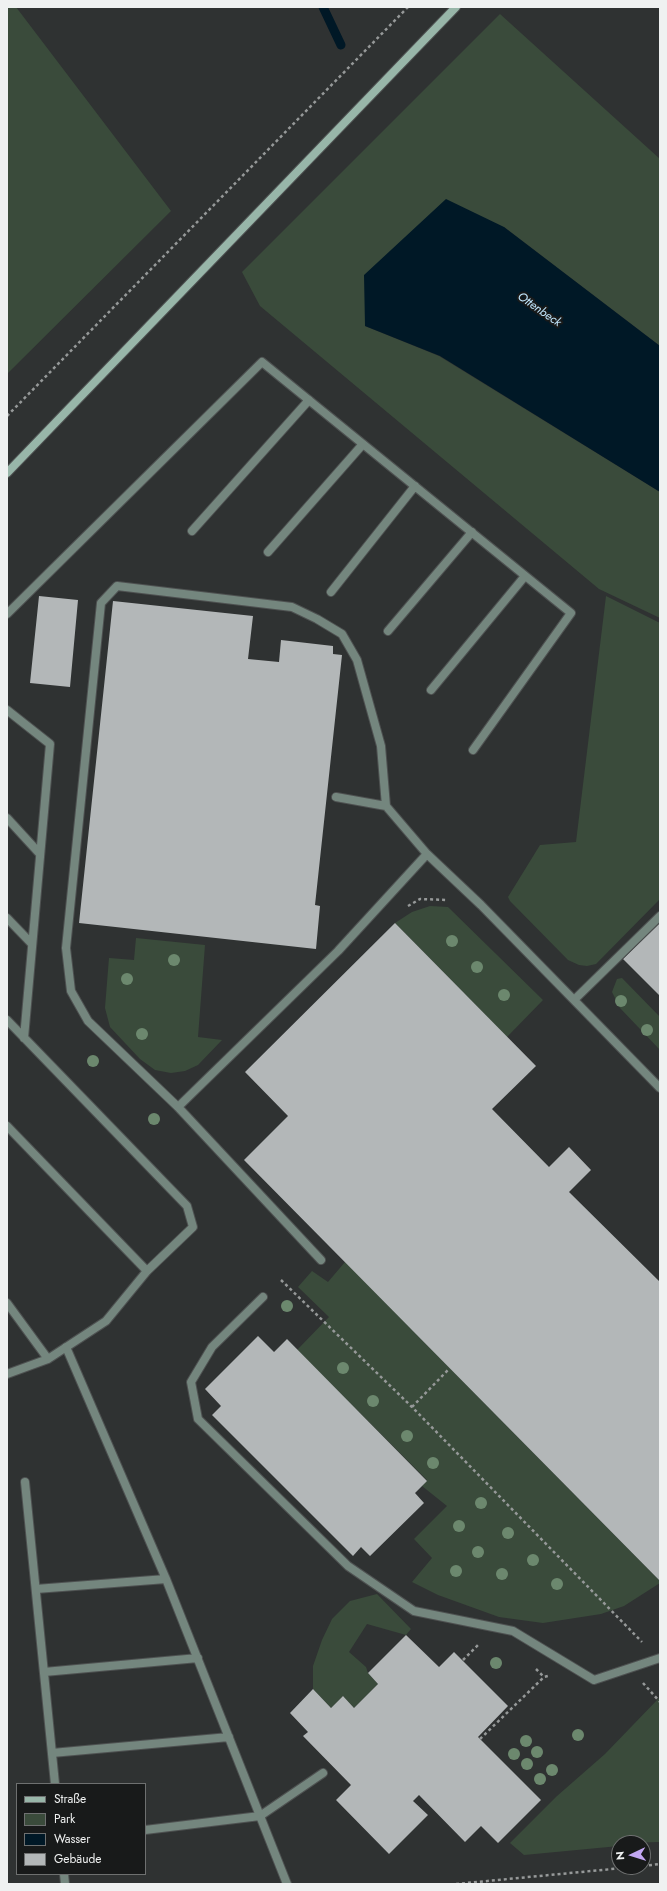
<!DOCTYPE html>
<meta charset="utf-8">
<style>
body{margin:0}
#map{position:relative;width:667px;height:1891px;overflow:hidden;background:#2f3232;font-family:Jost,sans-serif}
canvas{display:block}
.frame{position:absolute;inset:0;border:8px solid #eff1f1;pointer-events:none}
.legend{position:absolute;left:16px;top:1783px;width:130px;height:92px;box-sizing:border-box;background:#181a1a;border:1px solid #6e7070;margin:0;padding:5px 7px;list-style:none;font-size:12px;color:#eff1f1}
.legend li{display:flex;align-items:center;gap:8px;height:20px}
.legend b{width:20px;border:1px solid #6e7070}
.north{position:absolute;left:611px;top:1835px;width:40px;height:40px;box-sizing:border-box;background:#181a1a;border:1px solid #6e7070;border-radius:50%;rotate:266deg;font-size:11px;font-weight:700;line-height:16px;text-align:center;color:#eff1f1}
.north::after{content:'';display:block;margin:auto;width:14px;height:18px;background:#c2a7f2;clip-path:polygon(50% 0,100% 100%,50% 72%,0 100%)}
</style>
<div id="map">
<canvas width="667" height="1891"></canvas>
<div class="frame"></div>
<ul class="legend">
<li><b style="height:5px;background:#98b6a9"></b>Straße</li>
<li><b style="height:11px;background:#3a4b3b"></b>Park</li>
<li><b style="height:11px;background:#001826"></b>Wasser</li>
<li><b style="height:11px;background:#b3b7b8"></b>Gebäude</li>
</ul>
<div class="north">N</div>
</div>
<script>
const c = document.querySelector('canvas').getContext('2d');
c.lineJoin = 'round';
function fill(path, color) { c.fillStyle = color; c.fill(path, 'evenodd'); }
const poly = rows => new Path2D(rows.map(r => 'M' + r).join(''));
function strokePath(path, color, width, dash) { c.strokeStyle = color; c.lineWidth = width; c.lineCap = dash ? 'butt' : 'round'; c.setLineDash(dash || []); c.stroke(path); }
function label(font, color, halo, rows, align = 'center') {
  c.font = font + ' Jost,sans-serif'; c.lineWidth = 4; c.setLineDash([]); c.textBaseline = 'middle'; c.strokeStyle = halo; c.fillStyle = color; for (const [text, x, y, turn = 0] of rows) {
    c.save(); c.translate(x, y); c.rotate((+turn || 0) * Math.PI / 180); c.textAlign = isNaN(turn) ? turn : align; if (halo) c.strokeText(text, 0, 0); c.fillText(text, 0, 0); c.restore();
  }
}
fill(poly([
 [7,7,16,7,171,211,7,374],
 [500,14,660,159,660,346,504,227,365,326,439,356,660,492,660,618,599,589,260,306,242,272],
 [606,596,660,623,660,899,596,964,587,966,579,965,568,960,510,901,508,897,540,845,576,842],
 [430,906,448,907,543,1000,507,1037,395,923,412,912],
 [136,938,205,945,198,1037,222,1040,198,1065,185,1071,171,1073,155,1070,140,1059,110,1027,105,1008,109,958,134,960],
 [622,978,660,1017,660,1050,620,1008,612,992,617,979],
 [345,1262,660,1581,660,1583,624,1606,601,1614,543,1623,499,1617,438,1595,412,1582,432,1558,414,1539,447,1506,422,1486,427,1480,297,1350,329,1317,298,1287,312,1271,328,1282],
 [377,1594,411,1629,406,1635,367,1624,349,1652,366,1667,368,1673,378,1684,354,1708,343,1696,331,1708,313,1689,313,1666,322,1640,332,1619,350,1601],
 [660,1697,660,1842,619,1843,619,1846,524,1855,510,1843,557,1796,605,1754]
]), '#3a4b3b');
fill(poly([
 [446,199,504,227,660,346,660,492,440,356,365,326,364,275]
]), '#001826');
strokePath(poly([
 [323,7,341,45]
]), '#001826', 9);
fill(poly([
 [39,596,78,600,70,687,30,683],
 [113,601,253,616,248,659,279,662,281,640,333,646,333,654,342,655,315,905,320,906,316,949,79,923],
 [395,923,536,1066,492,1109,549,1167,569,1147,591,1170,569,1192,660,1282,660,1581,244,1160,288,1116,245,1072],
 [660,923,660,996,623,959],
 [258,1336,274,1352,287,1339,427,1481,415,1493,424,1503,370,1556,361,1547,353,1556,212,1415,221,1406,205,1389],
 [406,1635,439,1667,454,1652,508,1706,478,1737,541,1800,498,1843,481,1826,465,1842,419,1795,413,1801,428,1815,389,1854,336,1800,351,1785,303,1736,308,1732,290,1713,313,1689,331,1708,343,1696,354,1708,378,1684,368,1673]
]), '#b3b7b8');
const service = poly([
 [192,531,309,400],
 [268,552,363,444],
 [331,592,415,486],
 [7,614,262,362,571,613,473,750],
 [388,631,472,532],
 [431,690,525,576],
 [7,710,50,744,24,1038],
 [336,797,386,806,427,854,481,905,660,1088],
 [386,806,381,746,357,660,342,634,317,619,292,607,117,586,101,603,66,948,71,991,88,1021,178,1107,338,951,427,854],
 [7,818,40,854],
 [7,918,32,944],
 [574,1000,660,916],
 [7,1020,187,1206,193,1227,147,1271],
 [178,1107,321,1260],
 [7,1126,147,1271,106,1321,48,1359,7,1374],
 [263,1297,212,1347,191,1382,198,1419,348,1566,414,1611,513,1631,594,1680,660,1658],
 [7,1303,48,1359],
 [66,1347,166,1579,287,1884],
 [25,1482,55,1784],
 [36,1589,166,1579],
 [44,1672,198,1658],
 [52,1753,229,1737],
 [145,1830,260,1816,323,1773],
 [64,1874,65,1884]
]);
const secondary = poly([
 [7,473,456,7]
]);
strokePath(service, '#4e5151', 10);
strokePath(secondary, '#4e5151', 10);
strokePath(poly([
 [7,416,408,7],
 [408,906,420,899,447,900],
 [281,1280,412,1407,642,1642],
 [412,1407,448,1370],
 [463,1660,479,1644],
 [536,1669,544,1677],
 [643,1683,660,1702],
 [480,1739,544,1677,548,1676],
 [643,1866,660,1864],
 [456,1884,633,1867]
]), '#969999', 2.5, [3, 3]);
strokePath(service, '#74867e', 8);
strokePath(secondary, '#98b6a9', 8);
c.fillStyle = '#6c886e';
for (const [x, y] of [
 [452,941],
 [174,960],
 [477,967],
 [127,979],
 [504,995],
 [621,1001],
 [647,1030],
 [142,1034],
 [93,1061],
 [154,1119],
 [287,1306],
 [343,1368],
 [373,1401],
 [407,1436],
 [433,1463],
 [481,1503],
 [459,1526],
 [508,1533],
 [478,1552],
 [533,1560],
 [456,1571],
 [502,1574],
 [557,1584],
 [496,1663],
 [578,1735],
 [526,1741],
 [537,1752],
 [514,1754],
 [527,1764],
 [552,1770],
 [540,1779]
]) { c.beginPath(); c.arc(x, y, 6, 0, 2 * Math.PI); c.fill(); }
label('italic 12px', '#c1e7fe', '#181a1a', [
 ["Ottenbeck",539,310,35]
]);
</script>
